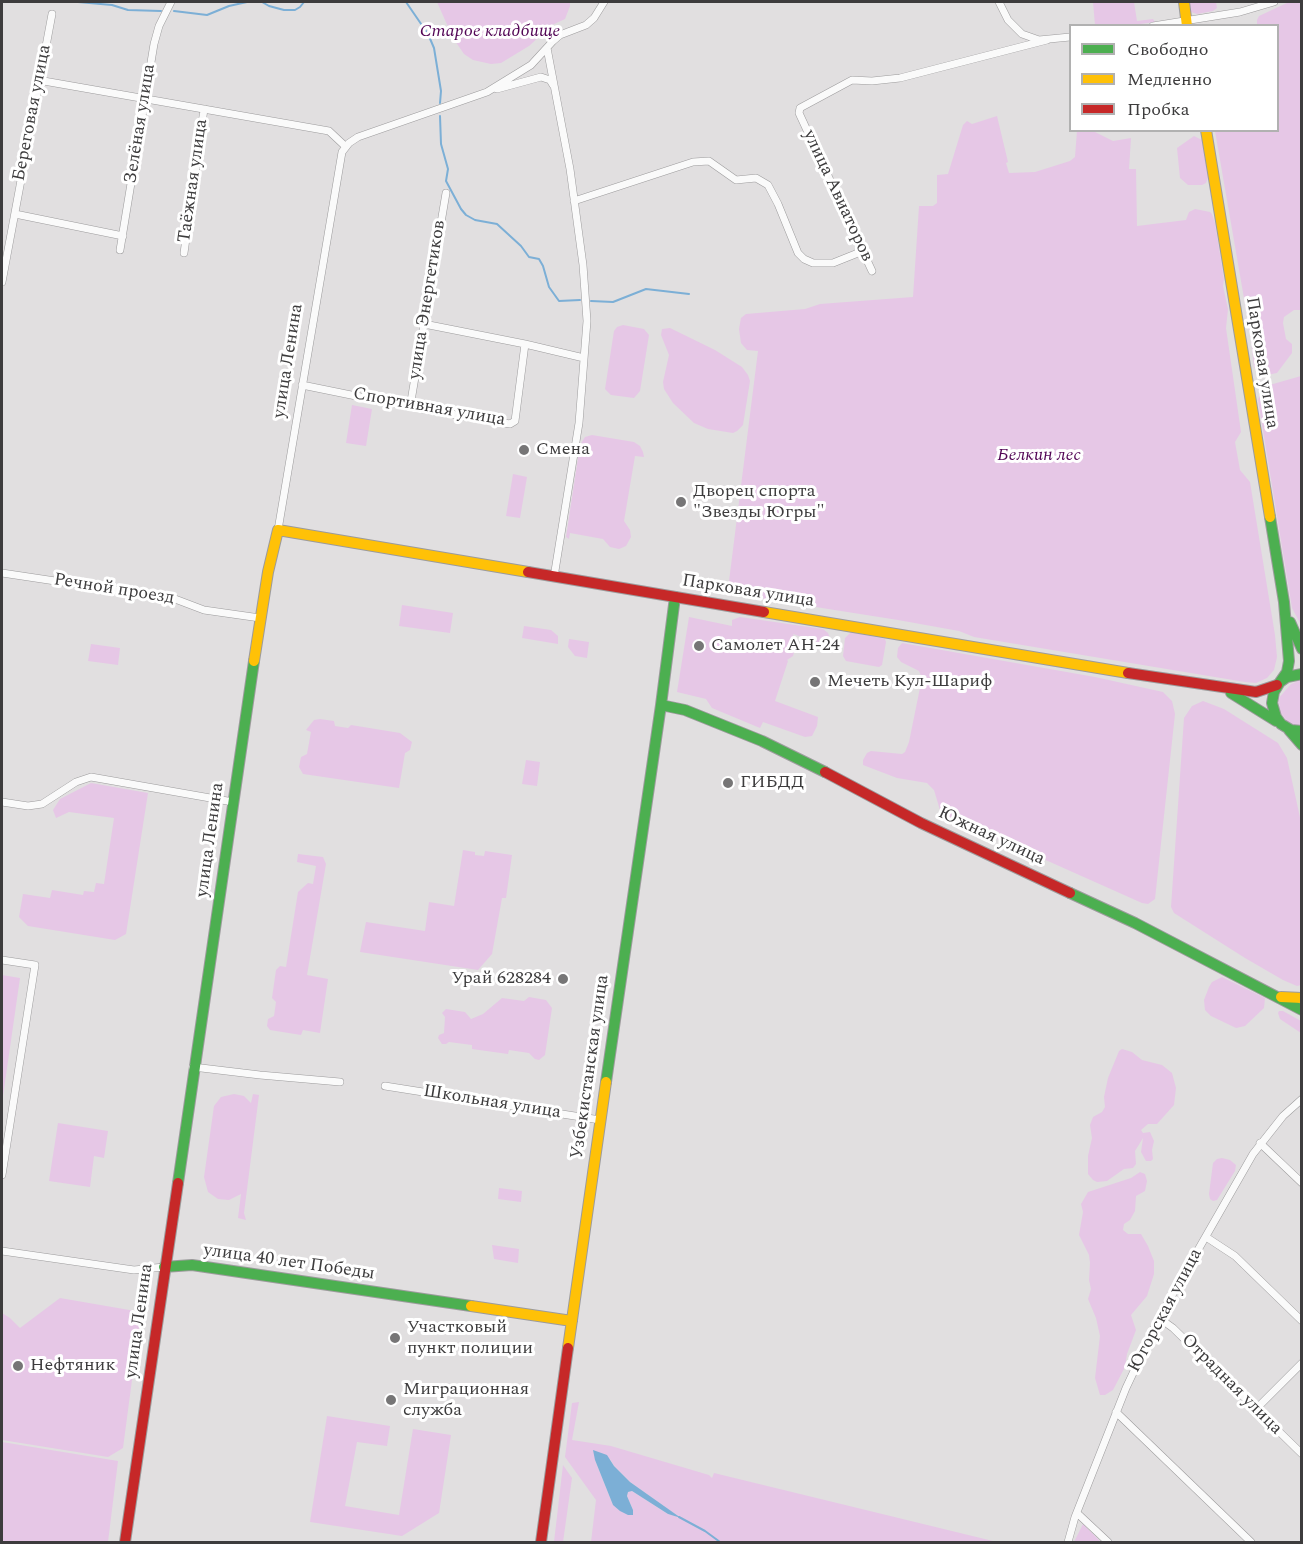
<!DOCTYPE html>
<meta charset="utf-8">
<style>
body{margin:0}
#map{position:relative;width:1303px;height:1544px;overflow:hidden;background:#e1dfe0;font-family:Spectral,serif}
canvas{display:block}
.frame{position:absolute;inset:0;border:3px solid #3d3c3d;pointer-events:none}
.legend{position:absolute;left:1069px;top:24px;width:210px;height:108px;box-sizing:border-box;background:#fff;border:2px solid #b1b1b1;margin:0;padding:8px 10px;list-style:none;font-size:18px;color:#3d3c3d}
.legend li{display:flex;align-items:center;gap:12px;height:30px}
.legend b{width:30px;border:2px solid #b1b1b1}
</style>
<div id="map">
<canvas width="1303" height="1544"></canvas>
<div class="frame"></div>
<ul class="legend">
<li><b style="height:8px;background:#4caf50"></b>Свободно</li>
<li><b style="height:8px;background:#ffc107"></b>Медленно</li>
<li><b style="height:8px;background:#c62828"></b>Пробка</li>
</ul>
</div>
<script>
const c = document.querySelector('canvas').getContext('2d');
c.lineJoin = 'round';
function fill(path, color) { c.fillStyle = color; c.fill(path, 'evenodd'); }
const poly = rows => new Path2D(rows.map(r => 'M' + r).join(''));
function strokePath(path, color, width, dash) { c.strokeStyle = color; c.lineWidth = width; c.lineCap = dash ? 'butt' : 'round'; c.setLineDash(dash || []); c.stroke(path); }
function label(font, color, halo, rows, align = 'center') {
  c.font = font + ' Spectral,serif'; c.lineWidth = 6; c.setLineDash([]); c.textBaseline = 'middle'; c.strokeStyle = halo; c.fillStyle = color; for (const [text, x, y, turn = 0] of rows) {
    c.save(); c.translate(x, y); c.rotate((+turn || 0) * Math.PI / 180); c.textAlign = isNaN(turn) ? turn : align; if (halo) c.strokeText(text, 0, 0); c.fillText(text, 0, 0); c.restore();
  }
}
fill(poly([
 [437,2,570,2,570,6,565,19,552,25,529,46,501,63,491,64,473,60,464,54,453,38],
 [1093,2,1134,2,1137,21,1153,19,1155,22,1133,25,1095,25],
 [1189,2,1216,2,1217,8,1213,11,1197,14,1191,12],
 [1289,2,1302,2,1301,310,1294,310,1284,317,1283,323,1286,339,1292,344,1292,353,1277,373,1261,376,1254,367,1250,333,1215,131,1278,130,1278,26,1257,25,1257,20,1259,16],
 [997,116,1008,162,1006,163,1009,173,1035,172,1070,161,1075,157,1077,131,1093,131,1113,141,1131,138,1129,169,1136,169,1137,226,1186,220,1189,212,1195,209,1210,212,1212,214,1215,223,1224,279,1223,286,1228,309,1226,328,1241,432,1235,442,1240,470,1250,482,1275,635,1277,657,1274,670,1267,678,1256,683,1245,682,974,637,959,631,898,620,746,596,738,591,728,589,758,351,747,350,741,343,739,329,741,318,746,314,805,309,820,304,913,297,919,206,933,206,937,203,937,175,948,174,963,125,967,121,972,124],
 [1194,136,1202,140,1208,178,1206,183,1202,185,1188,185,1180,178,1177,148],
 [623,325,644,329,649,335,640,391,634,398,611,395,605,389,614,331,617,327],
 [670,328,715,350,742,367,748,375,750,381,743,425,737,431,733,433,708,429,694,423,673,403,664,389,663,382,669,355,661,335,662,329],
 [1301,376,1302,376,1301,625,1292,608,1258,400,1261,390,1266,386],
 [352,405,372,409,366,446,346,443],
 [592,435,634,442,640,446,643,452,644,457,635,456,624,521,630,530,631,537,626,546,619,549,610,547,603,539,570,533,569,539,566,537,580,445,585,437],
 [513,474,527,477,520,518,506,516],
 [402,605,453,613,450,633,399,626],
 [689,617,732,626,732,620,740,617,823,629,828,633,830,638,825,642,817,642,793,634,796,645,793,656,787,660,788,661,775,701,818,717,817,726,812,736,805,737,763,722,760,728,712,708,706,699,677,692],
 [524,626,551,630,558,636,558,644,522,638],
 [851,632,885,639,886,642,882,665,879,667,846,661,843,656,845,638],
 [569,639,589,642,587,658,575,656,568,647],
 [902,643,1095,677,1163,692,1172,701,1175,714,1155,899,1148,904,1142,903,947,816,940,810,934,790,927,783,897,778,863,765,863,760,867,753,871,751,902,754,905,752,909,742,922,678,919,671,901,662,897,657,898,648],
 [91,644,120,648,118,665,88,661],
 [1301,680,1301,725,1295,725,1287,721,1281,713,1278,699,1291,684],
 [1203,701,1224,709,1278,743,1287,758,1301,822,1301,985,1297,986,1283,980,1245,958,1174,913,1171,907,1184,718,1192,706],
 [320,719,334,721,335,726,348,728,351,725,400,733,412,742,410,750,405,753,399,788,303,774,299,767,301,757,307,754,311,732,306,730,314,720],
 [526,760,540,762,537,786,522,784],
 [91,783,148,793,126,934,115,940,28,926,19,917,23,894,50,898,52,890,83,895,84,891,94,892,96,883,104,884,114,818,69,812,56,818,53,810,60,799],
 [463,850,475,852,475,855,484,856,485,851,512,855,506,898,502,898,492,954,478,970,360,952,366,922,425,931,429,902,454,906],
 [298,854,323,857,326,864,307,975,328,979,320,1033,303,1030,301,1035,270,1030,267,1026,268,1019,274,1016,276,1002,272,998,276,970,280,966,286,967,298,892,308,883,313,884,316,866,297,862],
 [2,975,20,978,3,1096,2,1096],
 [1222,977,1265,998,1264,1008,1245,1026,1236,1028,1211,1016,1205,1010,1204,1000,1209,987,1212,982],
 [529,997,546,1000,552,1008,545,1055,539,1060,535,1059,529,1053,509,1050,508,1054,472,1049,472,1045,449,1042,446,1044,442,1044,438,1038,439,1035,444,1033,445,1017,442,1013,446,1009,465,1012,471,1019,483,1014,502,998,524,1001],
 [1279,1011,1283,1011,1301,1021,1301,1033,1280,1019,1278,1013],
 [1122,1049,1132,1052,1142,1060,1162,1065,1172,1073,1176,1088,1174,1105,1157,1124,1148,1124,1141,1130,1143,1133,1150,1132,1154,1141,1152,1150,1153,1159,1151,1161,1146,1161,1141,1152,1143,1138,1135,1151,1136,1164,1133,1168,1124,1169,1107,1181,1097,1182,1093,1180,1088,1174,1088,1156,1092,1138,1090,1125,1093,1117,1102,1112,1105,1107,1104,1097,1108,1078,1119,1051],
 [234,1094,244,1096,251,1103,253,1094,259,1095,244,1213,246,1220,238,1218,241,1194,229,1200,218,1199,208,1192,204,1177,214,1106,221,1097],
 [58,1123,108,1131,104,1158,94,1156,90,1187,49,1181],
 [1222,1158,1230,1160,1236,1165,1235,1171,1217,1200,1213,1201,1210,1199,1209,1194,1213,1163,1217,1159],
 [1140,1172,1145,1174,1147,1181,1145,1191,1136,1196,1135,1211,1130,1220,1124,1224,1123,1230,1128,1234,1141,1234,1148,1246,1154,1261,1154,1274,1147,1296,1131,1315,1136,1330,1127,1354,1125,1367,1113,1390,1105,1395,1100,1395,1095,1378,1100,1336,1096,1318,1088,1299,1091,1289,1089,1280,1090,1263,1089,1255,1079,1235,1083,1212,1081,1204,1088,1192,1131,1178],
 [499,1188,522,1191,521,1202,498,1199],
 [492,1245,519,1249,518,1263,494,1259],
 [60,1298,141,1312,123,1448,108,1457,2,1440,2,1313,10,1318,20,1328],
 [579,1402,572,1440,611,1446,709,1475,712,1478,714,1473,997,1542,591,1542,596,1500,565,1457,572,1403],
 [610,1459,614,1466,630,1482,679,1517,668,1514,632,1491,628,1492,627,1496,633,1510,613,1505,595,1460],
 [327,1416,390,1426,387,1446,357,1442,345,1506,399,1515,413,1429,451,1435,439,1513,402,1536,310,1522],
 [2,1442,118,1461,108,1542,2,1542],
 [563,1465,572,1478,563,1542,554,1542],
 [1083,1524,1100,1541,1098,1542,1074,1542]
]), '#e6c7e6');
fill(poly([
 [593,1450,607,1455,614,1466,630,1482,681,1518,668,1514,632,1491,628,1492,627,1496,633,1510,633,1515,628,1515,620,1511,613,1505,595,1460]
]), '#7cafd6');
strokePath(poly([
 [78,2,112,5,128,10,161,11],
 [262,2,269,6,284,10,295,10,300,7,304,2],
 [406,2,428,34,434,48,441,91,440,103],
 [174,11,207,15,229,6,247,2],
 [440,116,441,144,448,169,446,181,461,209,466,215,475,220,497,224,521,246,529,257,539,259,543,266,549,287,559,301,580,300],
 [591,301,613,302,646,289,689,294],
 [679,1517,705,1531,720,1542]
]), '#7cafd6', 2);
const street = poly([
 [999,2,1008,20,1022,34,1039,40,1070,37],
 [1153,26,1240,12,1274,2],
 [547,48,570,169,583,265,587,321,579,423,554,577],
 [38,80,329,131,345,146],
 [497,89,541,77,550,80,553,85],
 [574,201,693,162,709,161,736,180,756,178,768,185,778,204,798,253,804,259,813,263,833,263,858,253,859,245],
 [15,214,123,236],
 [120,250,154,44,159,26,171,2],
 [184,253,204,109],
 [872,271,799,113,800,108,852,80,872,81,900,78,1047,40],
 [2,282,52,14],
 [424,324,525,344,584,358],
 [302,385,410,407,510,424,515,421,525,344],
 [410,407,446,193],
 [278,530,342,152,349,143,358,137,487,92,531,65,553,41,560,35,586,25,594,18,604,2],
 [2,573,175,599,204,610,260,618],
 [2,802,28,806,42,804,76,782,91,777,233,802],
 [2,960,35,965,2,1175],
 [193,1067,260,1075,340,1082],
 [385,1086,600,1120],
 [1260,1143,1302,1183],
 [1206,1237,1235,1256,1302,1321],
 [2,1251,134,1270,164,1267],
 [1159,1318,1173,1328,1302,1454],
 [1255,1410,1302,1363],
 [1116,1412,1251,1542],
 [1077,1513,1108,1542],
 [1068,1542,1075,1517,1126,1388,1159,1318,1253,1154,1283,1116,1302,1099]
]);
const fast = poly([
 [1270,517,1284,602,1289,661,1287,672,1280,682],
 [675,597,661,705,685,710,762,741,825,772],
 [1290,622,1302,649],
 [1302,674,1287,677,1280,682,1274,692,1272,703,1276,717,1281,724,1291,730,1302,731],
 [1231,693,1276,721],
 [1289,730,1302,745],
 [1070,893,1135,923,1302,1010],
 [606,1082,661,705],
 [178,1183,254,661],
 [164,1267,192,1265,471,1306]
]);
const slow = poly([
 [1184,2,1187,26],
 [1206,130,1270,517],
 [764,612,1128,673],
 [254,661,268,572,278,530,528,572],
 [1281,997,1302,998],
 [471,1306,572,1321],
 [568,1348,606,1082]
]);
const jam = poly([
 [528,572,764,612],
 [1128,673,1256,692,1277,685],
 [825,772,921,823,1070,893],
 [125,1542,178,1183],
 [541,1542,568,1348]
]);
strokePath(street, '#9c9b9c', 8);
strokePath(fast, '#9c9b9c', 12);
strokePath(slow, '#9c9b9c', 12);
strokePath(jam, '#9c9b9c', 12);
strokePath(street, '#fafafa', 7);
strokePath(fast, '#4caf50', 10);
strokePath(slow, '#ffc107', 10);
strokePath(jam, '#c62828', 10);
for (const [x, y, r, color] of [
 [524,450,6,"#767576"],
 [681,502,6,"#767576"],
 [699,646,6,"#767576"],
 [815,682,6,"#767576"],
 [728,783,6,"#767576"],
 [563,979,6,"#767576"],
 [395,1338,6,"#767576"],
 [18,1366,6,"#767576"],
 [391,1400,6,"#767576"]
]) { const dot = new Path2D(); dot.arc(x, y, r, 0, 2 * Math.PI); c.fillStyle = color; c.fill(dot); strokePath(dot, '#fff', 2); }
label('italic 18px', '#520555', '#fff', [
 ["Старое кладбище",490,32],
 ["Белкин лес",1039,456]
]);
label('18px', '#3d3c3d', '#fff', [
 ["Береговая улица",33,113,-79],
 ["Зелёная улица",141,124,-81],
 ["Таёжная улица",194,181,-82],
 ["улица Авиаторов",837,196,65],
 ["улица Энергетиков",428,300,-81],
 ["улица Ленина",289,361,-81],
 ["Парковая улица",1261,363,81],
 ["Спортивная улица",429,408,10],
 ["Речной проезд",114,590,9],
 ["Парковая улица",748,592,9],
 ["Южная улица",991,837,25],
 ["улица Ленина",211,840,-82],
 ["Узбекистанская улица",591,1067,-82],
 ["Школьная улица",492,1103,9],
 ["улица 40 лет Победы",289,1263,8],
 ["Югорская улица",1166,1311,-62],
 ["улица Ленина",140,1321,-82],
 ["Отрадная улица",1231,1385,45]
]);
label('18px', '#3d3c3d', '#fff', [
 ["Смена",536,450],
 ["Дворец спорта",693,492],
 ["\"Звезды Югры\"",693,513],
 ["Самолет АН-24",711,646],
 ["Мечеть Кул-Шариф",827,682],
 ["ГИБДД",740,783],
 ["Урай 628284",551,979,"right"],
 ["Участковый",407,1328],
 ["пункт полиции",407,1349],
 ["Нефтяник",30,1366],
 ["Миграционная",403,1390],
 ["служба",403,1411]
], 'left');
</script>
